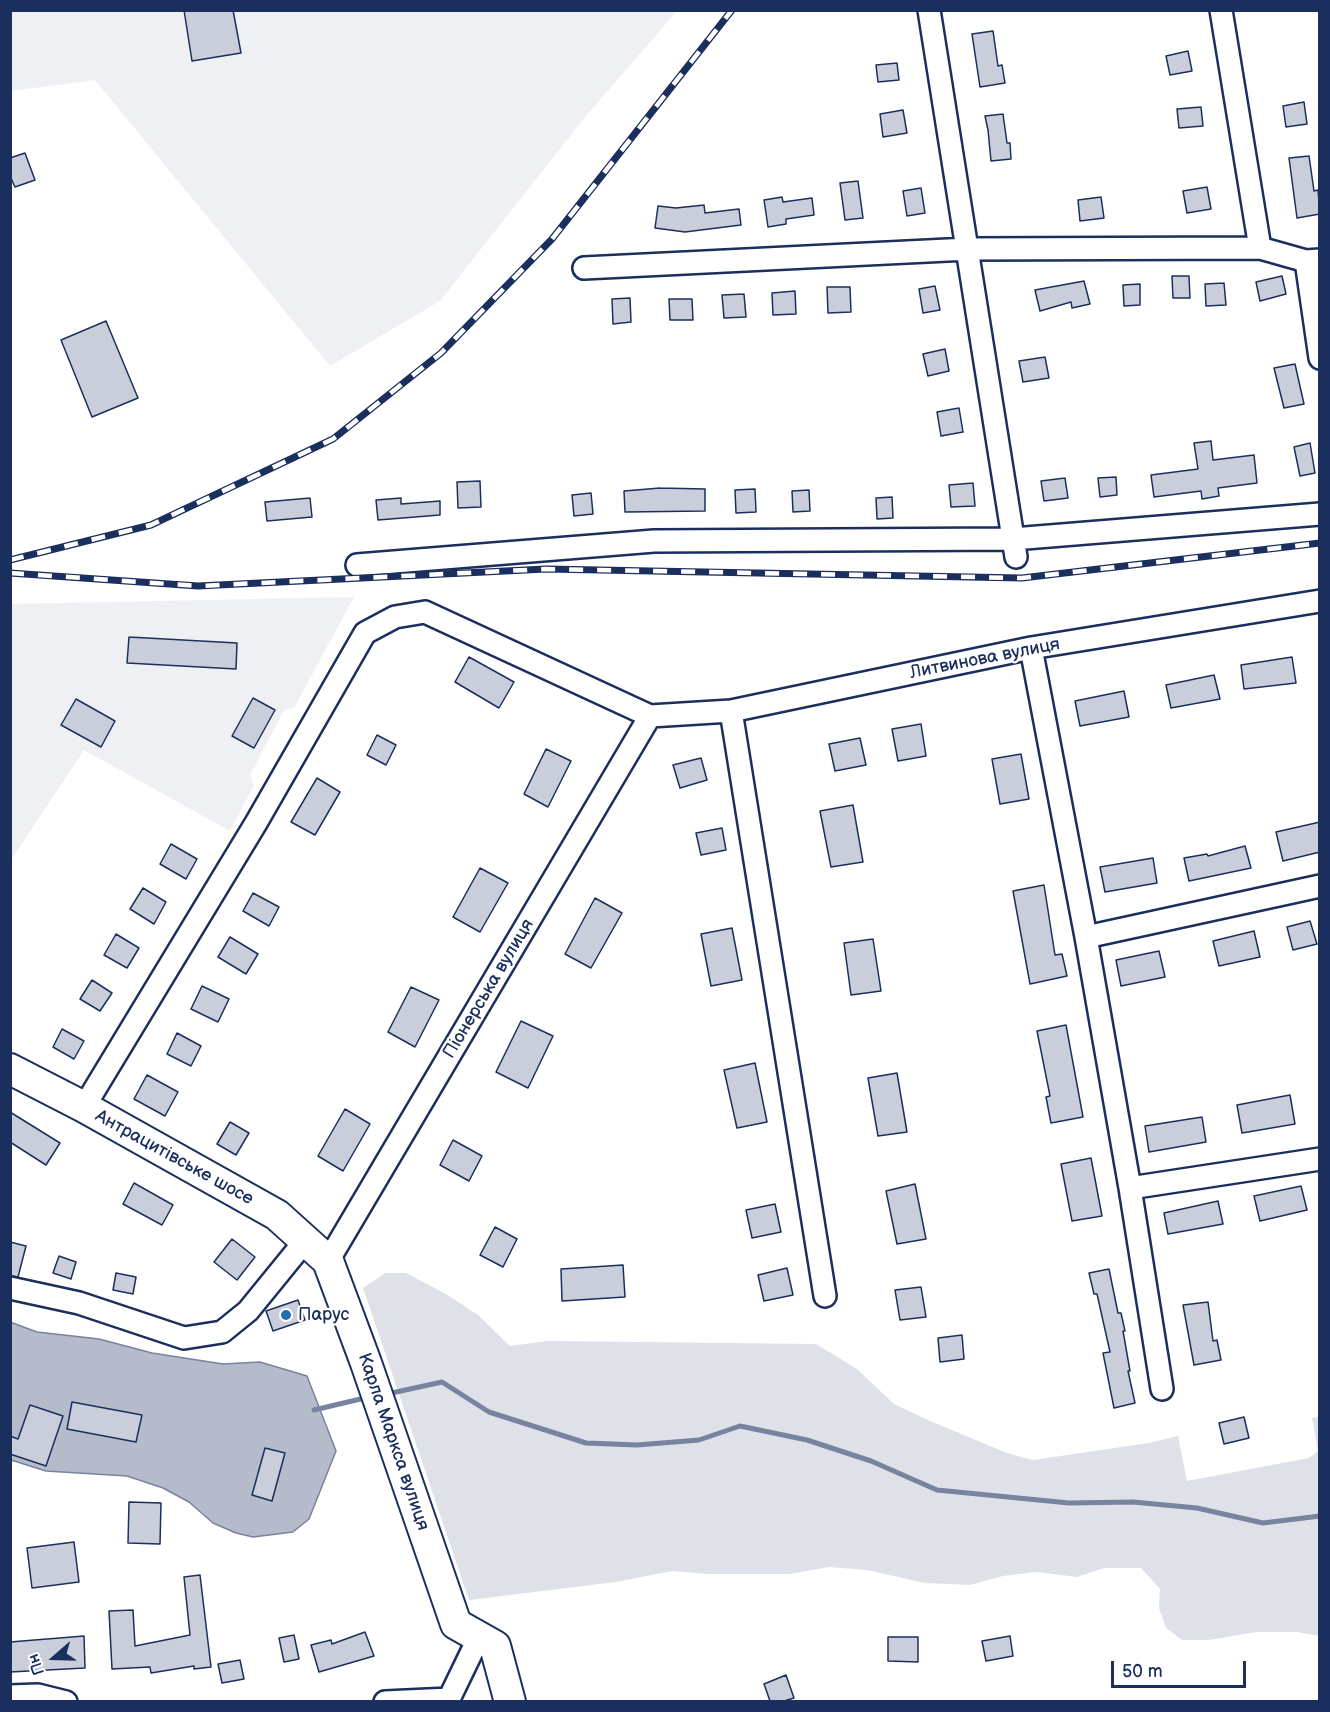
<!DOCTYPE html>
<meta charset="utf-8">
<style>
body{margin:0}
#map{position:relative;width:1330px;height:1712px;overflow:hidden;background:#fff;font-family:"Balsamiq Sans",sans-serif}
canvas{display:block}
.frame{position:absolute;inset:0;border:12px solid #1b2f5e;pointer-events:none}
.north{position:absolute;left:24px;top:1628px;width:60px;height:60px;-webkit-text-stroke:4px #fff;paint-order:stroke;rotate:250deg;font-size:16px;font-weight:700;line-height:24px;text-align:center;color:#1b2f5e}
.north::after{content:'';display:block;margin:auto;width:21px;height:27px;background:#1b2f5e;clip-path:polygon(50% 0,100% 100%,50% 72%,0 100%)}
.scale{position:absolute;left:1111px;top:1661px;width:135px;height:27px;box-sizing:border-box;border:3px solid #1b2f5e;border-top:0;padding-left:8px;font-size:18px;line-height:21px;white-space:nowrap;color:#1b2f5e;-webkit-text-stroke:4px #fff;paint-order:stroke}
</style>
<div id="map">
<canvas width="1330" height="1712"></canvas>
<div class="frame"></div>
<div class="north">Пн</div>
<div class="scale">50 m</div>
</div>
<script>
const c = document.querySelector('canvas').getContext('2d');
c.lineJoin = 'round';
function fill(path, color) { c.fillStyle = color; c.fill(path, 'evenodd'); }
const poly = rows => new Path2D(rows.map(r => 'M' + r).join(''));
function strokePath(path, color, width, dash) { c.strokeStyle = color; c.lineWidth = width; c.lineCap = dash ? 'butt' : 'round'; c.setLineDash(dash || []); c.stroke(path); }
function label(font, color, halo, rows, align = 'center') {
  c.font = font + ' "Balsamiq Sans",sans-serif'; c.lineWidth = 4.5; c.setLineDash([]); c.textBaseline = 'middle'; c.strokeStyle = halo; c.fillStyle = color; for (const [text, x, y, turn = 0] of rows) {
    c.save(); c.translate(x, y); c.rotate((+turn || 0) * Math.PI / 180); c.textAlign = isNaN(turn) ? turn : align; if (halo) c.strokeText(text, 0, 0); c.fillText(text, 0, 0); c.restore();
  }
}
fill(poly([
 [10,11,677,11,585,117,440,301,330,366,95,80,11,91],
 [354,597,294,708,284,710,250,775,254,785,230,831,84,750,11,860,11,604]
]), '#eff0f4');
fill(poly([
 [385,1273,406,1273,446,1294,478,1315,510,1346,548,1341,816,1344,857,1369,894,1404,930,1421,1007,1453,1033,1460,1149,1443,1178,1436,1187,1481,1309,1458,1318,1451,1312,1418,1319,1417,1319,1636,1297,1632,1256,1632,1209,1640,1182,1640,1166,1628,1159,1608,1160,1589,1141,1568,1104,1568,1077,1577,1037,1572,1003,1576,970,1585,925,1583,867,1570,829,1567,790,1574,710,1574,672,1571,616,1582,469,1600,363,1288]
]), '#dee1e7');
const water = poly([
 [10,1322,37,1332,99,1339,152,1353,223,1364,260,1362,307,1376,336,1451,309,1519,293,1532,253,1537,236,1533,213,1523,189,1502,163,1488,127,1476,46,1471,11,1460,10,1322]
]);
fill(water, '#b5bbca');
strokePath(water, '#77839f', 1.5);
strokePath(poly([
 [387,1394,442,1382,489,1412,586,1443,637,1445,699,1440,740,1426,807,1440,871,1461,937,1490,1069,1503,1133,1502,1197,1508,1263,1523,1320,1516],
 [314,1410,369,1397]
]), '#77839f', 5);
const building = poly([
 [184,10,233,10,241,53,192,61,184,10],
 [993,31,998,66,1002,65,1005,83,980,87,972,34,993,31],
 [1188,51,1192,71,1170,75,1166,56,1188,51],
 [897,63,899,80,878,82,876,65,897,63],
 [1304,102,1307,124,1286,127,1283,106,1304,102],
 [1201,107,1203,126,1179,128,1177,109,1201,107],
 [903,110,907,133,883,137,880,114,903,110],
 [1003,114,1007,143,1010,143,1011,159,991,161,988,130,985,116,1003,114],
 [25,153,35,180,15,187,10,176,10,158,25,153],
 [1309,156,1314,191,1318,190,1320,214,1297,218,1289,158,1309,156],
 [858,181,863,218,845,220,840,183,858,181],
 [1207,187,1211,209,1187,213,1183,191,1207,187],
 [921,188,925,213,907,216,903,191,921,188],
 [782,197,783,202,812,198,814,215,786,219,786,224,768,227,764,200,782,197],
 [1101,197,1104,218,1080,221,1078,200,1101,197],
 [704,205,705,213,739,209,741,225,685,232,655,228,658,206,676,208,704,205],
 [1172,276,1189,276,1190,298,1173,298,1172,276],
 [1282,276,1286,294,1260,301,1256,282,1282,276],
 [1084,281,1090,304,1072,308,1071,302,1040,311,1035,290,1084,281],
 [1224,283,1226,305,1206,306,1205,284,1224,283],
 [1140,284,1140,305,1124,306,1123,285,1140,284],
 [935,286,940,310,923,313,919,289,935,286],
 [827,287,850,287,851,312,828,313,827,287],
 [795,291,796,314,773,315,772,293,795,291],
 [744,294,746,317,724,318,722,295,744,294],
 [630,298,631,322,613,324,612,299,630,298],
 [669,299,692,299,693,320,670,320,669,299],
 [106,321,138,398,92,417,61,340,106,321],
 [945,349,949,371,928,376,923,354,945,349],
 [1045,357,1049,378,1023,382,1019,361,1045,357],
 [1295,364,1304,404,1284,408,1274,368,1295,364],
 [959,408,963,432,941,436,937,412,959,408],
 [1211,441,1213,460,1254,455,1257,483,1218,488,1219,496,1202,499,1201,491,1154,497,1151,475,1198,469,1194,443,1211,441],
 [1310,443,1315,473,1300,476,1294,447,1310,443],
 [1116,477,1117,495,1100,497,1098,478,1116,477],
 [1065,478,1068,498,1044,501,1041,481,1065,478],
 [480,481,481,507,458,508,457,482,480,481],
 [973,483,975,506,951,507,949,485,973,483],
 [660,488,705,489,705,511,625,512,624,491,660,488],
 [755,489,756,512,736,513,735,490,755,489],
 [809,490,810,511,793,512,792,491,809,490],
 [591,493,593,514,574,516,572,495,591,493],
 [892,497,893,518,877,519,876,498,892,497],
 [310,498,312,517,267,521,265,502,310,498],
 [401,498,401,504,440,501,440,515,378,520,376,500,401,498],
 [129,637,237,643,236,669,127,663,129,637],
 [469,657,514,682,499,708,455,682,469,657],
 [1292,657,1296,683,1244,689,1241,665,1292,657],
 [1214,675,1220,699,1171,708,1166,685,1214,675],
 [1124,691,1129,717,1080,726,1075,701,1124,691],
 [253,698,275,710,254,748,232,736,253,698],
 [76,699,115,721,101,747,61,725,76,699],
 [921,724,926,756,898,761,892,729,921,724],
 [377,735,396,745,386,765,367,755,377,735],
 [860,738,866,765,835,771,829,744,860,738],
 [546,749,571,761,548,807,524,794,546,749],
 [1021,754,1029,799,1000,804,992,759,1021,754],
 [701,758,707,780,680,788,673,765,701,758],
 [317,778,340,792,315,835,291,822,317,778],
 [853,805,863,862,831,867,820,811,853,805],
 [1320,822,1320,852,1283,861,1276,832,1320,822],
 [722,828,726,850,701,855,696,833,722,828],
 [171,844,197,859,186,879,160,864,171,844],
 [1245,846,1251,868,1189,881,1184,858,1207,854,1208,856,1245,846],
 [1153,858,1157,883,1105,892,1100,867,1153,858],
 [480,868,508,883,480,932,453,917,480,868],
 [1044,885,1055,955,1062,954,1067,976,1030,984,1013,891,1044,885],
 [143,888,166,902,154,924,130,909,143,888],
 [253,893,279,907,269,926,243,911,253,893],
 [595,898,622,913,591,968,565,954,595,898],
 [1310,921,1317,944,1293,950,1287,927,1310,921],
 [732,928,742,980,711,986,701,934,732,928],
 [1254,931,1260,957,1219,966,1213,941,1254,931],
 [116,934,139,948,127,968,104,955,116,934],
 [230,937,258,954,246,974,218,957,230,937],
 [873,939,881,991,851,995,844,943,873,939],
 [1159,951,1165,977,1121,986,1116,960,1159,951],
 [92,980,112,993,100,1011,80,999,92,980],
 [202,986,229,999,218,1022,191,1009,202,986],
 [411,987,439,1000,415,1047,388,1032,411,987],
 [521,1021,553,1036,528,1088,496,1072,521,1021],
 [1066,1025,1083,1117,1051,1123,1046,1097,1050,1096,1037,1031,1066,1025],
 [62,1029,84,1041,74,1059,53,1047,62,1029],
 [177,1033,201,1046,191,1066,167,1054,177,1033],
 [755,1063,767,1122,737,1128,724,1070,755,1063],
 [897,1073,907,1132,878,1136,868,1078,897,1073],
 [147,1075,178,1092,165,1116,134,1099,147,1075],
 [1290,1095,1295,1124,1242,1133,1237,1105,1290,1095],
 [345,1109,370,1124,343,1171,318,1156,345,1109],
 [10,1112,60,1143,46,1165,10,1142,10,1112],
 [1202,1117,1206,1142,1149,1152,1145,1126,1202,1117],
 [230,1122,249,1133,236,1155,217,1144,230,1122],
 [453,1140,482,1156,469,1181,440,1165,453,1140],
 [1091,1158,1102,1216,1072,1221,1061,1164,1091,1158],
 [134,1183,173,1205,162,1225,123,1204,134,1183],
 [915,1184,926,1239,897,1244,886,1191,915,1184],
 [1301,1186,1307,1210,1260,1221,1254,1196,1301,1186],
 [1218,1201,1223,1224,1168,1234,1164,1213,1218,1201],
 [775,1204,781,1232,752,1238,746,1210,775,1204],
 [495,1227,517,1239,503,1267,480,1255,495,1227],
 [232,1239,255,1257,237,1280,214,1262,232,1239],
 [10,1242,26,1246,18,1277,10,1276,10,1242],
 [59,1256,76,1262,71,1279,53,1273,59,1256],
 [623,1265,625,1297,562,1301,561,1269,623,1265],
 [787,1268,793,1295,764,1301,758,1275,787,1268],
 [1109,1269,1118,1313,1121,1313,1125,1331,1123,1331,1130,1371,1128,1371,1135,1403,1114,1408,1103,1353,1110,1352,1097,1294,1094,1294,1089,1273,1109,1269],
 [116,1273,136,1277,133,1294,113,1290,116,1273],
 [921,1287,926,1317,900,1320,895,1290,921,1287],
 [298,1300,305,1320,273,1331,266,1311,298,1300],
 [1208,1302,1213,1341,1217,1340,1221,1360,1194,1365,1183,1305,1208,1302],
 [962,1335,964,1359,940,1362,938,1338,962,1335],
 [72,1402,142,1415,136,1442,67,1429,72,1402],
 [30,1405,63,1416,46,1466,10,1454,10,1436,18,1439,30,1405],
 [1244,1417,1249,1438,1224,1444,1219,1423,1244,1417],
 [265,1448,285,1453,272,1501,252,1495,265,1448],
 [129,1502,161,1503,160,1544,128,1543,129,1502],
 [74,1542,79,1582,32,1588,27,1548,74,1542],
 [200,1575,211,1667,194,1669,194,1666,151,1673,150,1667,112,1669,109,1611,133,1610,135,1646,190,1635,184,1577,200,1575],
 [365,1632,374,1656,319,1672,311,1645,331,1640,332,1644,365,1632],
 [294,1635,299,1659,284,1662,279,1638,294,1635],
 [84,1636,85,1668,10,1672,10,1642,84,1636],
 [1010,1636,1013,1656,986,1661,982,1641,1010,1636],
 [888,1637,918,1637,918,1662,888,1661,888,1637],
 [240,1660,244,1679,222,1683,218,1664,240,1660],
 [786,1675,794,1698,784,1701,770,1701,764,1684,786,1675]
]);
fill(building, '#caceda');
strokePath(building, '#1b2f5e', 1.5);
const minor = poly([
 [929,10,1016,557],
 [1221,10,1260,248],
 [1306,261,1320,358],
 [584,268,968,249,1260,248,1306,261,1320,260],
 [357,565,654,541,1013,539,1320,514],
 [1031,648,1086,937,1130,1188,1162,1389],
 [731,711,825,1296],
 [1086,937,1320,886],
 [84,1107,256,823,365,633,395,617,425,612,650,716,731,711,1031,648,1320,601],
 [1130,1188,1320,1159],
 [328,1261,650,716],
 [10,1288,79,1303,184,1338,222,1332,248,1311,305,1241],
 [10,1696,38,1695,66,1702],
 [385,1702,449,1699,479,1637]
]);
const secondary = poly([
 [10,1069,84,1107,277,1215,328,1261,366,1363,456,1624,495,1646,510,1702]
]);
strokePath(minor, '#1b2f5e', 26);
strokePath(secondary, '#1b2f5e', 34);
strokePath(minor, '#fff', 21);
strokePath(secondary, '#fff', 30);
const rail = poly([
 [10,560,151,525,333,439,441,353,552,239,732,10],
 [10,573,198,586,546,569,1022,578,1320,543]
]);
strokePath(rail, '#1b2f5e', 7);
strokePath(rail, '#fff', 4.5, [14]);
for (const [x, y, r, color] of [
 [286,1315,6,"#1f6fb2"]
]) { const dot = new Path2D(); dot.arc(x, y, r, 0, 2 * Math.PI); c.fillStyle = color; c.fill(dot); strokePath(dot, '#fff', 2); }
label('18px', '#1b2f5e', '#fff', [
 ["Литвинова вулиця",985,659,-11],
 ["Піонерська вулиця",489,989,-59],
 ["Антрацитівське шосе",174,1158,29],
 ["Карла Маркса вулиця",393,1442,71]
]);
label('18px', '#1b2f5e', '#fff', [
 ["Парус",298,1315]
], 'left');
</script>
